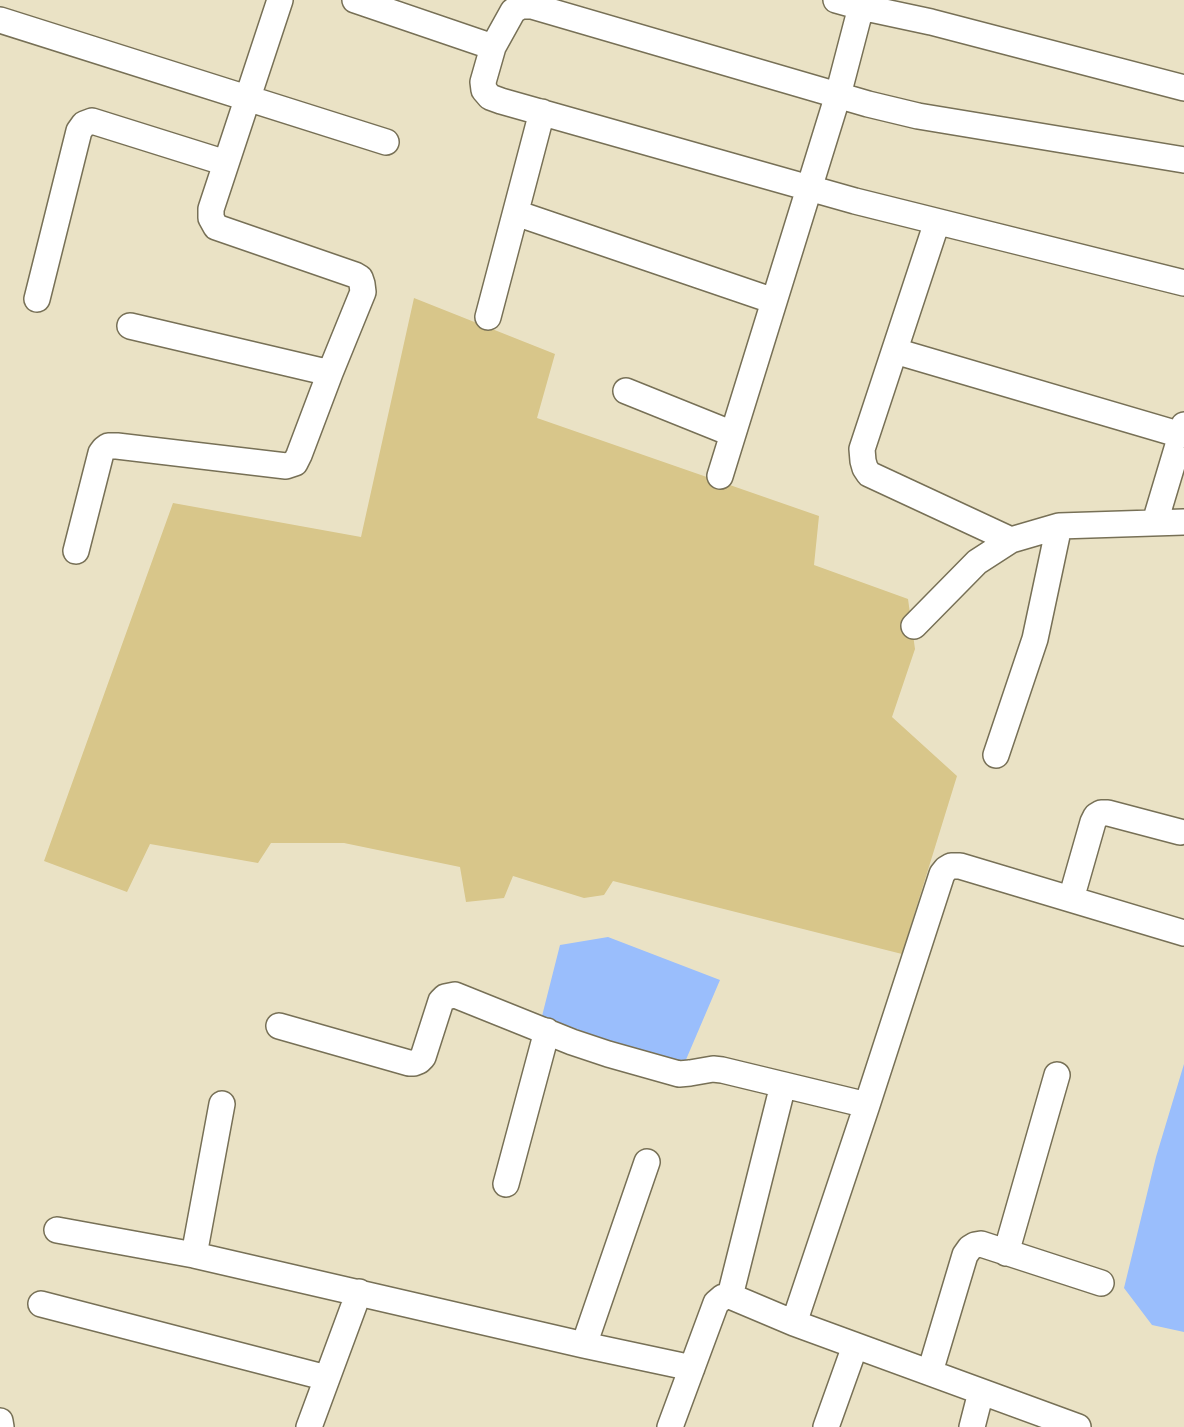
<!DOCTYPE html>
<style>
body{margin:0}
canvas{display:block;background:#eae2c5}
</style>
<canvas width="1184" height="1427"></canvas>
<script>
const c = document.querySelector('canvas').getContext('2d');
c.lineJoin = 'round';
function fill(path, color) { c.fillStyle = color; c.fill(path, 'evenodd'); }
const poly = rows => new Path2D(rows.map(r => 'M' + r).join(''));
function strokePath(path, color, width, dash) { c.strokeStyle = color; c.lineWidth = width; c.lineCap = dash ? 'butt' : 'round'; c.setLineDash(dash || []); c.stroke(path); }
fill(poly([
 [414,298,555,354,537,418,819,516,814,565,908,599,915,649,892,717,957,776,902,954,613,881,604,895,584,898,513,876,504,898,466,902,460,867,344,843,271,843,258,863,150,844,127,892,44,861,173,503,361,537]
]), '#d8c68a');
fill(poly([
 [608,937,720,980,682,1069,542,1016,560,945],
 [1184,1064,1184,1332,1152,1325,1124,1288,1156,1157]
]), '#9abefc');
const minor = poly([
 [355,0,493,47],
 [836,0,861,7,931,22,1184,88],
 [0,20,386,142],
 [1184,160,918,116,868,104,532,6,521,6,513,11,493,47,483,82,484,90,490,97,501,101,855,201,1184,283],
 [516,213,774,301],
 [937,222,862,449,863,461,865,468,869,474,1011,540],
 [37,299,79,131,84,124,92,121,226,163],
 [488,317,542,112],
 [130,326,330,373],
 [895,351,1181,435],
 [626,391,733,434],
 [720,476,838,95,861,7],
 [1155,522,1184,425],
 [76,551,101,453,104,449,108,446,117,446,286,466,295,463,299,455,330,373,363,292,362,284,360,278,355,275,216,227,211,218,211,209,280,0],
 [914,626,977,562,1011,540,1059,526,1184,522],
 [996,755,1035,639,1059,526],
 [1071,899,1093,822,1096,816,1101,813,1108,813,1180,832],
 [279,1026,409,1063,414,1063,419,1061,423,1057,441,1001,445,997,455,995,572,1042,608,1054,679,1074,690,1073,713,1069,722,1070,867,1105],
 [506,1184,547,1031],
 [57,1230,194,1255,584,1345,692,1368],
 [1006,1253,1057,1075],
 [194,1255,222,1104],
 [730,1296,783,1085],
 [41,1304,327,1378],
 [794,1323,867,1105,942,874,946,869,951,866,960,866,1184,933],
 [584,1345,647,1162],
 [930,1372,965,1255,970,1248,975,1245,981,1244,1101,1283],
 [0,1421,1,1427],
 [309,1427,359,1292],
 [670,1427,716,1303,723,1297,730,1296,794,1323,1078,1427],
 [826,1427,855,1346],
 [972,1427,981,1392]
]);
strokePath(minor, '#777056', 28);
strokePath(minor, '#fff', 25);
</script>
